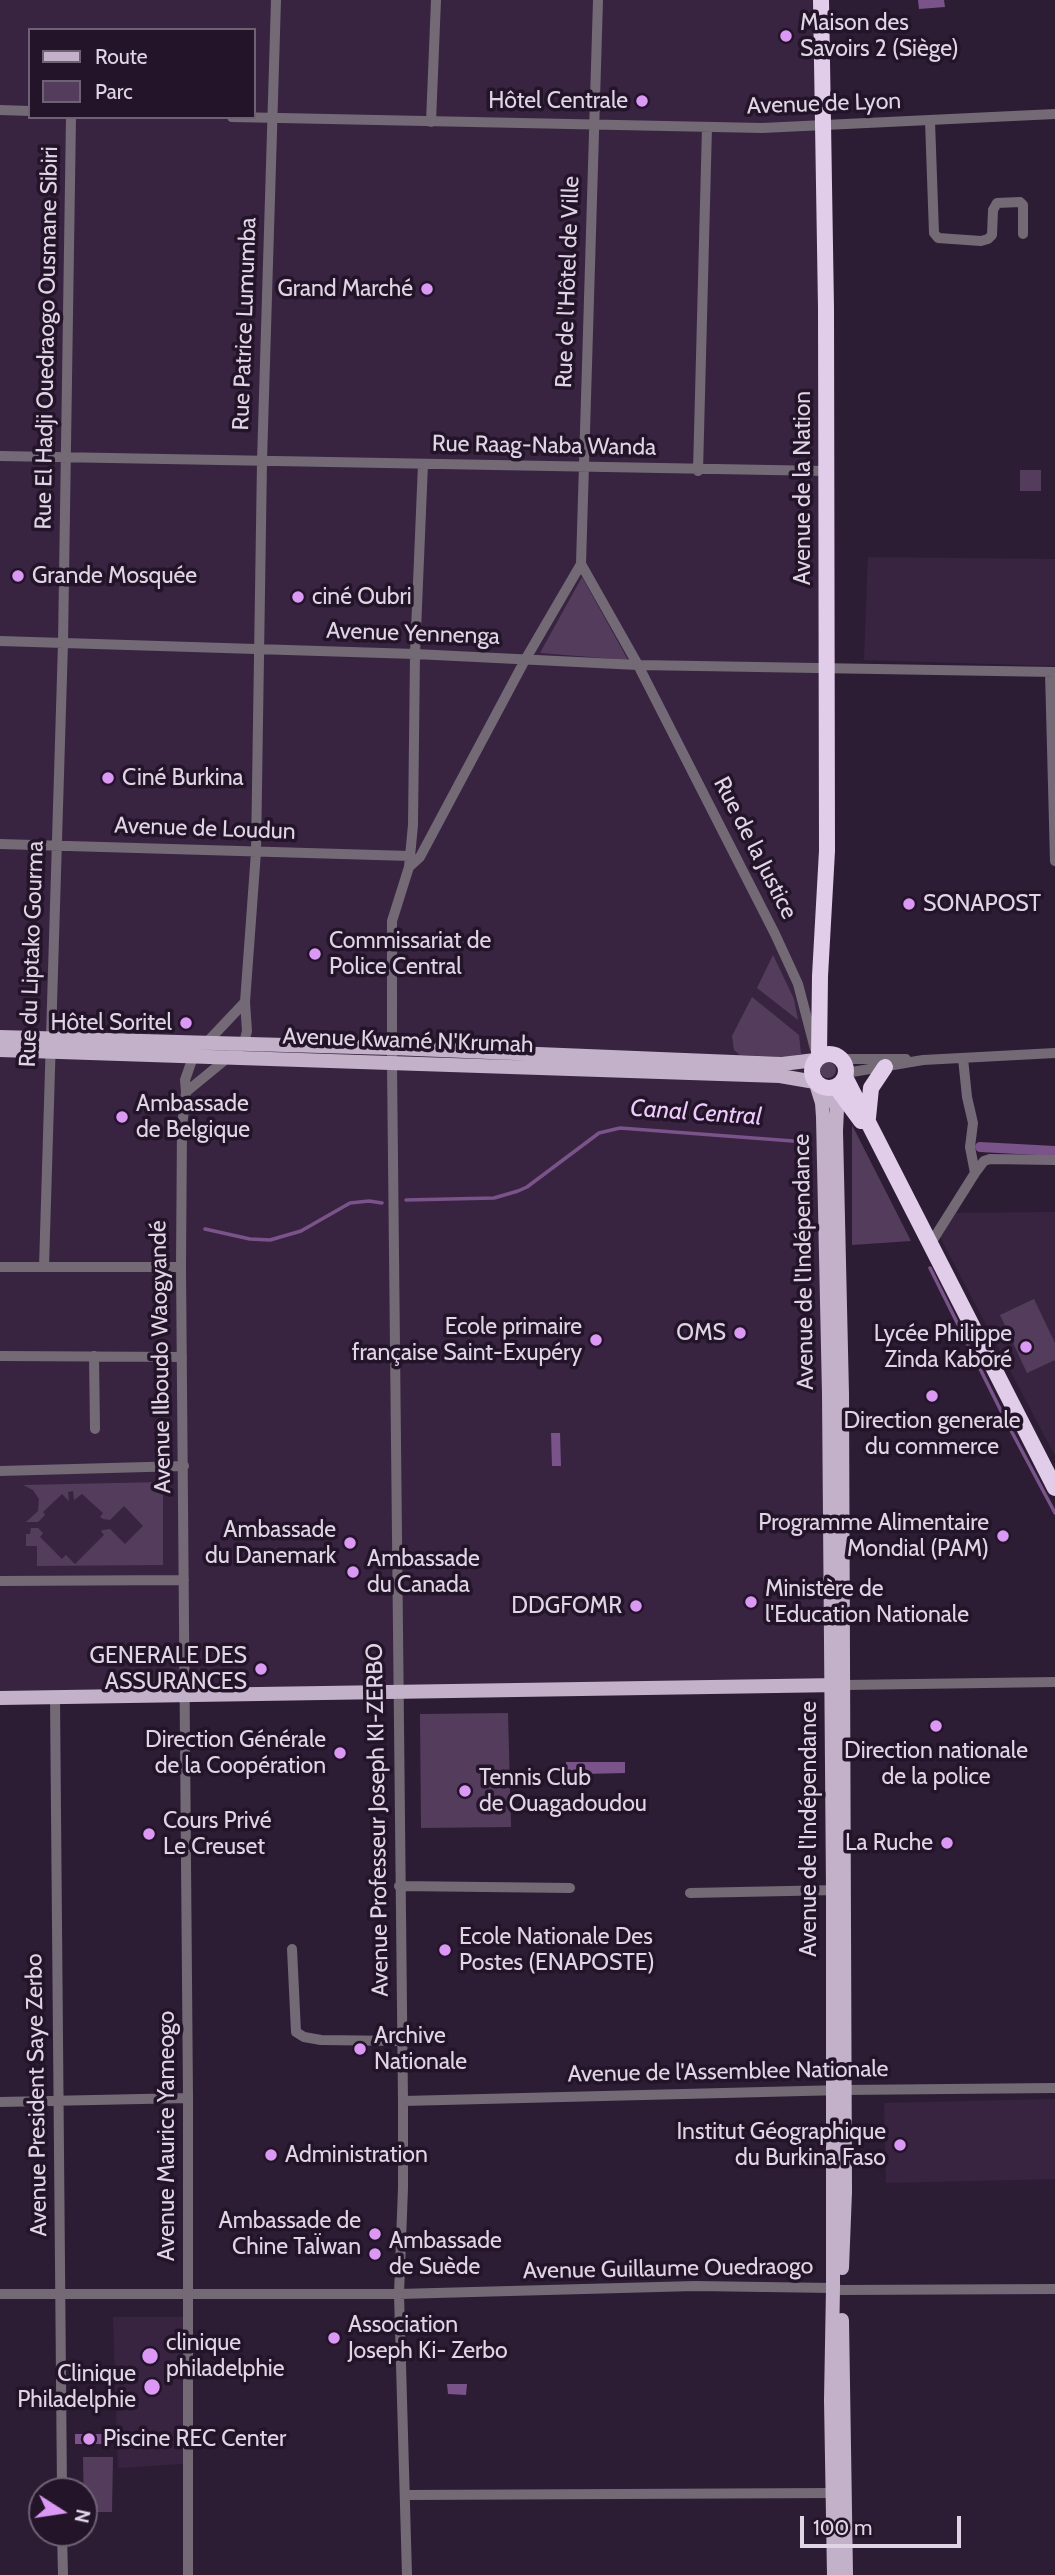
<!DOCTYPE html>
<meta charset="utf-8">
<style>
body{margin:0}
#map{position:relative;width:1055px;height:2575px;overflow:hidden;background:#2d1d34;font-family:Cabin,sans-serif}
canvas{display:block}
.legend{position:absolute;left:28px;top:28px;width:228px;height:91px;box-sizing:border-box;background:#24142a;border:2px solid #6f6174;margin:0;padding:9px 12px;list-style:none;font-size:21px;color:#e0d5e4}
.legend li{display:flex;align-items:center;gap:14px;height:35px}
.legend b{width:35px;border:2px solid #6f6174}
.north{position:absolute;left:28px;top:2477px;width:70px;height:70px;box-sizing:border-box;background:#24142a;border:2px solid #6f6174;border-radius:50%;rotate:102deg;font-size:19px;font-weight:700;line-height:28px;text-align:center;color:#e0d5e4}
.north::after{content:'';display:block;margin:auto;width:24px;height:32px;background:#db99f5;clip-path:polygon(50% 0,100% 100%,50% 72%,0 100%)}
.scale{position:absolute;left:800px;top:2516px;width:161px;height:32px;box-sizing:border-box;border:4px solid #e0d5e4;border-top:0;padding-left:9px;font-size:21px;line-height:24px;white-space:nowrap;color:#e0d5e4;-webkit-text-stroke:5px #24142a;paint-order:stroke}
</style>
<div id="map">
<canvas width="1055" height="2575"></canvas>
<ul class="legend">
<li><b style="height:9px;background:#c2b1c9"></b>Route</li>
<li><b style="height:19px;background:#543c5d"></b>Parc</li>
</ul>
<div class="north">N</div>
<div class="scale">100 m</div>
</div>
<script>
const c = document.querySelector('canvas').getContext('2d');
c.lineJoin = 'round';
function fill(path, color) { c.fillStyle = color; c.fill(path, 'evenodd'); }
const poly = rows => new Path2D(rows.map(r => 'M' + r).join(''));
function strokePath(path, color, width, dash) { c.strokeStyle = color; c.lineWidth = width; c.lineCap = dash ? 'butt' : 'round'; c.setLineDash(dash || []); c.stroke(path); }
function label(font, color, halo, rows, align = 'center') {
  c.font = font + ' Cabin,sans-serif'; c.lineWidth = 7; c.setLineDash([]); c.textBaseline = 'middle'; c.strokeStyle = halo; c.fillStyle = color; for (const [text, x, y, turn = 0] of rows) {
    c.save(); c.translate(x, y); c.rotate((+turn || 0) * Math.PI / 180); c.textAlign = isNaN(turn) ? turn : align; if (halo) c.strokeText(text, 0, 0); c.fillText(text, 0, 0); c.restore();
  }
}
fill(poly([
 [0,0,821,0,819,1003,816,1084,832,1685,0,1698],
 [30,30,254,30,254,117,30,117],
 [868,557,1055,559,1055,666,864,660],
 [1055,1212,1055,1456,940,1237,956,1213],
 [1055,2099,1055,2179,886,2183,884,2103],
 [113,2317,186,2317,183,2464,118,2468]
]), '#382440');
fill(poly([
 [1020,470,1041,470,1041,491,1020,491],
 [582,577,628,660,540,653],
 [773,955,794,999,798,1020,757,988],
 [752,997,799,1035,801,1054,786,1057,740,1055,734,1050,732,1036],
 '820 1070a8 8 0 1 1 16 0a8 8 0 1 1-16 0Z',
 [852,1125,911,1241,852,1245],
 [1034,1299,1055,1343,1055,1360,1027,1373,1000,1315],
 [163,1482,163,1565,37,1566,37,1546,26,1546,26,1534,30,1534,31,1528,38,1528,43,1533,40,1537,62,1559,66,1555,75,1564,104,1535,101,1531,103,1530,110,1529,125,1544,143,1526,124,1506,110,1520,103,1519,100,1517,103,1513,82,1494,74,1500,73,1491,68,1492,69,1501,62,1494,43,1512,45,1515,38,1522,26,1522,38,1511,39,1499,33,1490,23,1485],
 [508,1713,511,1827,421,1828,420,1714],
 [83,2457,113,2457,112,2512,84,2512]
]), '#543c5d');
fill(poly([
 [918,0,944,0,945,7,919,9],
 [551,1433,560,1433,561,1466,552,1466],
 [566,1762,625,1762,625,1773,584,1774,584,1782,566,1783],
 [447,2384,467,2384,466,2395,448,2394],
 [75,2434,103,2434,103,2444,75,2444]
]), '#7a538a');
strokePath(poly([
 [406,1200,494,1198,518,1191,527,1187,599,1133,620,1128,793,1141],
 [205,1229,250,1239,270,1240,301,1231,350,1203,369,1201,382,1203],
 [930,1268,1006,1421,1055,1513]
]), '#7a538a', 3.5);
strokePath(poly([
 [980,1147,1055,1151]
]), '#7a538a', 10);
strokePath(poly([
 [0,110,30,111],
 [232,117,762,128,1055,114],
 [930,121,934,233,938,238,981,241,988,239,992,235,993,210,997,203,1020,202,1023,205,1023,234],
 [431,122,436,0],
 [0,456,825,471],
 [698,471,707,127],
 [581,564,638,665,775,934,798,984,815,1049],
 [0,641,415,654,638,665,1055,672],
 [1050,672,1055,861],
 [0,844,410,856],
 [409,867,420,857,525,660,581,564,598,0],
 [841,1059,906,1059],
 [846,1073,923,1060,1055,1053],
 [186,1092,236,1051,244,1043,247,1031,245,1002,256,852,262,461,276,0],
 [975,1173,984,1161,990,1159,1055,1160],
 [931,1243,975,1173,970,1147,973,1123,967,1097,963,1058],
 [0,1267,181,1267],
 [44,1267,63,643,71,117],
 [0,1356,182,1357],
 [94,1356,95,1429],
 [0,1471,184,1466],
 [0,1581,184,1580],
 [845,1685,1055,1682],
 [55,1698,62,2491],
 [399,1886,570,1888],
 [690,1893,838,1890],
 [292,1949,296,2032,304,2037,321,2040,401,2041],
 [403,2101,843,2090,1055,2088],
 [0,2102,188,2098],
 [0,2294,399,2294,695,2286,833,2288,841,2290,1055,2289],
 [405,2495,832,2493],
 [62,2533,63,2575],
 [188,2575,188,2098,181,1267,182,1126,186,1092,185,1080,193,1057,245,1002],
 [407,2575,399,2294,403,2188,403,2101,392,1065,392,921,409,867,413,825,415,654,423,464]
]), '#736a76', 10);
strokePath(poly([
 [0,1037,392,1048,782,1064,815,1060],
 [0,1050,780,1076,815,1082],
 [816,1084,822,1103,823,1117,829,1394,833,1890,833,2288,831,2400,834,2575],
 [832,1087,837,1109,836,1131,842,1394,845,2192,842,2268],
 [0,1698,840,1685],
 [842,2320,846,2575]
]), '#c2b1c9', 14);
strokePath(poly([
 '812 1071a17 17 0 1 1 34 0a17 17 0 1 1-34 0Z',
 [819,1055,820,976,827,851,826,308,821,0],
 [845,1077,1055,1488],
 [836,1087,861,1121],
 [868,1118,871,1088,885,1067]
]), '#e1ccea', 16);
for (const [x, y, r, color] of [
 [786,36,7,"#db99f5"],
 [642,101,7,"#db99f5"],
 [427,289,7,"#db99f5"],
 [18,576,7,"#db99f5"],
 [298,597,7,"#db99f5"],
 [108,778,7,"#db99f5"],
 [909,904,7,"#db99f5"],
 [315,954,7,"#db99f5"],
 [186,1023,7,"#db99f5"],
 [122,1117,7,"#db99f5"],
 [740,1333,7,"#db99f5"],
 [596,1340,7,"#db99f5"],
 [1026,1347,7,"#db99f5"],
 [932,1396,7,"#db99f5"],
 [1003,1536,7,"#db99f5"],
 [350,1543,7,"#db99f5"],
 [353,1572,7,"#db99f5"],
 [751,1602,7,"#db99f5"],
 [636,1606,7,"#db99f5"],
 [261,1669,7,"#db99f5"],
 [936,1726,7,"#db99f5"],
 [340,1753,7,"#db99f5"],
 [465,1791,7,"#db99f5"],
 [149,1834,7,"#db99f5"],
 [947,1843,7,"#db99f5"],
 [445,1950,7,"#db99f5"],
 [360,2049,7,"#db99f5"],
 [900,2145,7,"#db99f5"],
 [271,2155,7,"#db99f5"],
 [375,2234,7,"#db99f5"],
 [375,2254,7,"#db99f5"],
 [334,2338,7,"#db99f5"],
 [150,2356,9,"#db99f5"],
 [152,2387,9,"#db99f5"],
 [89,2439,7,"#db99f5"]
]) { const dot = new Path2D(); dot.arc(x, y, r, 0, 2 * Math.PI); c.fillStyle = color; c.fill(dot); strokePath(dot, '#24142a', 2.5); }
label('23px', '#e0d5e4', '#24142a', [
 ["Maison des",800,23],
 ["Savoirs 2 (Siège)",800,49],
 ["Hôtel Centrale",628,101,"right"],
 ["Grand Marché",413,289,"right"],
 ["Grande Mosquée",32,576],
 ["ciné Oubri",312,597],
 ["Ciné Burkina",122,778],
 ["SONAPOST",923,904],
 ["Commissariat de",329,941],
 ["Police Central",329,967],
 ["Hôtel Soritel",172,1023,"right"],
 ["Ambassade",136,1104],
 ["de Belgique",136,1130],
 ["Ecole primaire",582,1327,"right"],
 ["française Saint-Exupéry",582,1353,"right"],
 ["OMS",726,1333,"right"],
 ["Lycée Philippe",1012,1334,"right"],
 ["Zinda Kaboré",1012,1360,"right"],
 ["Direction generale",932,1421,"center"],
 ["du commerce",932,1447,"center"],
 ["Programme Alimentaire",989,1523,"right"],
 ["Mondial (PAM)",989,1549,"right"],
 ["Ambassade",336,1530,"right"],
 ["du Danemark",336,1556,"right"],
 ["Ambassade",367,1559],
 ["du Canada",367,1585],
 ["Ministère de",765,1589],
 ["l'Education Nationale",765,1615],
 ["DDGFOMR",622,1606,"right"],
 ["GENERALE DES",247,1656,"right"],
 ["ASSURANCES",247,1682,"right"],
 ["Direction Générale",326,1740,"right"],
 ["de la Coopération",326,1766,"right"],
 ["Direction nationale",936,1751,"center"],
 ["de la police",936,1777,"center"],
 ["Tennis Club",479,1778],
 ["de Ouagadoudou",479,1804],
 ["Cours Privé",163,1821],
 ["Le Creuset",163,1847],
 ["La Ruche",933,1843,"right"],
 ["Ecole Nationale Des",459,1937],
 ["Postes (ENAPOSTE)",459,1963],
 ["Archive",374,2036],
 ["Nationale",374,2062],
 ["Institut Géographique",886,2132,"right"],
 ["du Burkina Faso",886,2158,"right"],
 ["Administration",285,2155],
 ["Ambassade de",361,2221,"right"],
 ["Chine TaÏwan",361,2247,"right"],
 ["Ambassade",389,2241],
 ["de Suède",389,2267],
 ["Association",348,2325],
 ["Joseph Ki- Zerbo",348,2351],
 ["clinique",166,2343],
 ["philadelphie",166,2369],
 ["Clinique",136,2374,"right"],
 ["Philadelphie",136,2400,"right"],
 ["Piscine REC Center",103,2439]
], 'left');
label('23px', '#e0d5e4', '#24142a', [
 ["Avenue de Lyon",824,104,-2],
 ["Rue de l'Hôtel de Ville",568,282,-88],
 ["Rue Patrice Lumumba",245,324,-88],
 ["Rue El Hadji Ouedraogo Ousmane Sibiri",47,338,-89],
 ["Rue Raag-Naba Wanda",544,446,1],
 ["Avenue de la Nation",803,488,-90],
 ["Avenue Yennenga",413,634,2],
 ["Avenue de Loudun",205,829,2],
 ["Rue de la Justice",755,848,63],
 ["Rue du Liptako Gourma",32,954,-88],
 ["Avenue Kwamé N'Krumah",408,1041,2],
 ["Avenue de l'Indépendance",804,1262,-91],
 ["Avenue Ilboudo Waogyandé",161,1357,-91],
 ["Avenue Professeur Joseph KI-ZERBO",378,1820,-91],
 ["Avenue de l'Indépendance",809,1829,-90],
 ["Avenue de l'Assemblee Nationale",728,2072,-1],
 ["Avenue President Saye Zerbo",37,2095,-91],
 ["Avenue Maurice Yameogo",167,2136,-90],
 ["Avenue Guillaume Ouedraogo",668,2269,-1]
]);
label('italic 24px', '#edcafb', '#24142a', [
 ["Canal Central",696,1113,4]
]);
</script>
